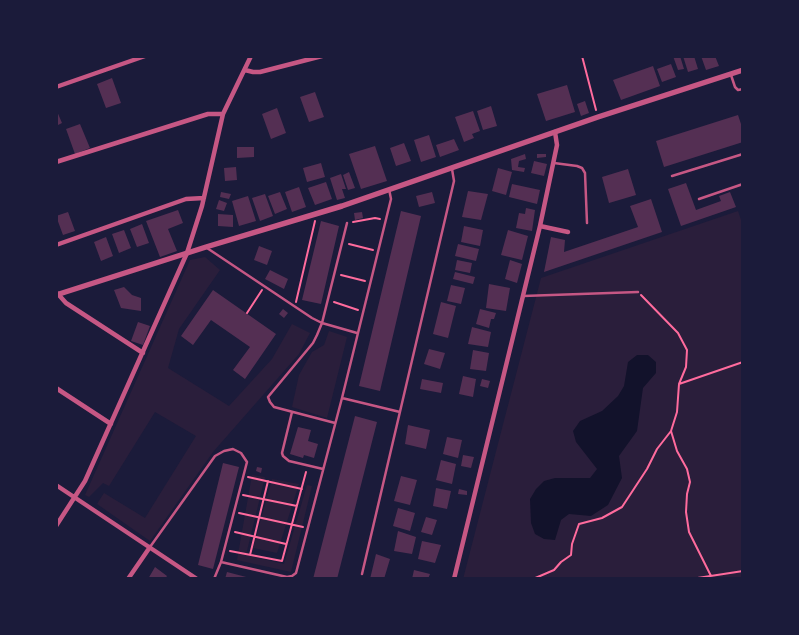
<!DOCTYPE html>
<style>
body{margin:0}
#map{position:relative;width:799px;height:635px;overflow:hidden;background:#1b1b3a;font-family:"Work Sans",sans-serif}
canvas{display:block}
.frame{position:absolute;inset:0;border:58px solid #1b1b3a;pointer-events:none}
</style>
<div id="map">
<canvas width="799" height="635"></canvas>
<div class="frame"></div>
</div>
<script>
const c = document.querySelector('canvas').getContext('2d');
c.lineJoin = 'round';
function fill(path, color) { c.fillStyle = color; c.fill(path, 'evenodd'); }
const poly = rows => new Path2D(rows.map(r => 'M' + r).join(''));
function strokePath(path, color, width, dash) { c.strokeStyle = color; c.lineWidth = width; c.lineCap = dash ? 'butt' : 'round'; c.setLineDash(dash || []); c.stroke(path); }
fill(poly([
 [738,211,743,226,743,579,463,579,541,278],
 [205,257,220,270,179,329,168,368,229,406,272,359,292,324,310,333,299,354,213,452,150,541,97,504,104,493,145,518,196,436,155,412,109,486,103,483,89,497,85,495,190,260],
 [329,331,347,337,327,418,292,407,299,375,312,352,324,345],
 [252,475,265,477,246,555,284,564,307,485,312,486,291,572,237,560],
 [272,479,299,484,277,553,253,548]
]), '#2a1e3b');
fill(poly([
 [637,355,648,355,656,362,656,373,643,388,637,431,619,456,622,478,608,505,591,516,569,514,561,520,555,540,544,539,535,534,531,523,530,499,536,489,544,481,555,478,590,478,597,469,576,442,573,431,580,421,602,411,618,396,624,386,628,362]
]), '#12122b');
fill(poly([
 [673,56,680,56,684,69,678,70],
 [683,56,694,56,698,69,688,72],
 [701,56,715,56,719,66,706,70],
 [671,64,676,77,662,82,657,69],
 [653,66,660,86,621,100,613,80],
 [112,78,121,103,106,108,97,84],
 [567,85,575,112,546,121,537,94],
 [315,92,324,117,309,122,300,97],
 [585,101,589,113,581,116,577,104],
 [491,106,497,126,483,130,477,111],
 [277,108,286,133,271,139,262,114],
 [56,109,62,123,56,126],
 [473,111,480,131,472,134,474,138,464,142,455,117],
 [738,115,743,130,743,142,664,167,656,141],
 [80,124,90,148,75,154,66,129],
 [429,135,436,157,421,162,414,140],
 [454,139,459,150,440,157,436,145],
 [404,143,411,161,396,166,390,148],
 [375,146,387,181,361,189,349,154],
 [237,147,254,147,254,157,237,158],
 [525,154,526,159,519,161,518,167,525,168,524,172,512,170,511,159],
 [537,154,546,154,546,157,537,158],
 [534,161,547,164,544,176,531,173],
 [321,163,325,177,307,182,303,168],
 [236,167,237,180,225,181,224,168],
 [498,168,512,172,506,195,492,191],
 [628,169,636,195,609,203,602,177],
 [349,172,355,188,348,190,343,175],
 [341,174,346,189,342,189,345,198,337,200,330,178],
 [326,182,332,199,315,205,308,188],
 [686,183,696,210,721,201,719,196,730,192,736,207,681,226,668,189],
 [512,184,540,190,537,204,509,197],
 [299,187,306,207,292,212,285,192],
 [468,191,488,194,481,220,462,217],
 [221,192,231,194,229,199,220,197],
 [280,192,287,209,275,214,268,196],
 [432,192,435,203,419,207,416,196],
 [265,194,273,216,260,221,252,198],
 [248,196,256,221,239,226,232,201],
 [651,199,662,232,544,272,551,237,565,240,564,252,638,227,630,206],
 [219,200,227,203,224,211,216,209],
 [526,208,535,210,532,231,516,228,519,213,525,214],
 [178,210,183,223,168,229,177,251,160,257,146,221],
 [401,211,421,216,380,391,359,386],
 [68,212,75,231,63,235,56,216],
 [362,212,363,218,355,220,354,213],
 [218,214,233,215,233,227,218,226],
 [321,221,339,226,321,304,302,300],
 [142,224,149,243,137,247,130,229],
 [464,226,483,230,480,246,461,242],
 [124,230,131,248,119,253,112,234],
 [508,230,528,236,522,260,501,255],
 [106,237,113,256,101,261,94,242],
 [458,244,479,249,476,261,455,256],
 [259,246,272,251,267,265,254,260],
 [457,260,472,263,470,273,455,270],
 [510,260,522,264,517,283,505,279],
 [270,270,288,279,284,289,265,279],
 [455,272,475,277,473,284,453,279],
 [489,284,510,288,506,311,486,308],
 [451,285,465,288,461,304,447,301],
 [124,287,132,295,141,298,141,311,121,308,114,290],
 [213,290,276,334,245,379,233,370,250,347,211,320,193,345,181,336],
 [441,302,456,306,448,338,433,334],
 [283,309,288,313,284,318,279,314],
 [480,309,496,313,494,319,491,319,489,328,476,324],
 [138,322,150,326,143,345,131,341],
 [472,327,491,332,488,347,468,344],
 [429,349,445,353,440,369,424,364],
 [473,350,489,353,486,371,470,369],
 [463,376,476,379,473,397,459,394],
 [422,379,443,383,441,393,420,389],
 [482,379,490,381,488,388,480,386],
 [355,416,377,422,337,579,313,579],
 [408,425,430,430,426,449,405,444],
 [298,427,311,430,308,441,318,444,314,458,304,455,303,458,290,454],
 [447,437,462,440,458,458,443,454],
 [463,455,474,457,471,468,461,466],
 [441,460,456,464,452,484,436,480],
 [223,463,239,467,213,569,198,565],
 [257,467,262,468,261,473,256,471],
 [401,476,417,480,410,505,394,501],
 [436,488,451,491,447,509,433,506],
 [459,489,467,491,467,495,458,494],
 [398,508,415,513,410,531,393,526],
 [426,517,437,520,432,535,421,532],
 [398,531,416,537,412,554,394,551],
 [422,541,441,545,435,563,418,559],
 [376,554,390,559,384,579,370,579],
 [155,567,167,576,165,579,148,579],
 [414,570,430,574,428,579,412,579],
 [227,572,250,578,250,579,225,579]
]), '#542f53');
strokePath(poly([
 [582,56,596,110],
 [353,222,375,218,380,219],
 [349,244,373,250],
 [341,275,365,281],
 [641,295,678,333,687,350,686,367,679,384],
 [296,302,315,221],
 [334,302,358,310],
 [247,313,262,290],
 [248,477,302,489],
 [243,495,297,506],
 [239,513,303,527],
 [235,532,286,544],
 [230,551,282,561,306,472],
 [250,555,268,481],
 [711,576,689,532,686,512,687,494,690,482,687,469,677,451,671,431,677,412,679,384,743,362],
 [533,579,554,570,561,562,571,555,572,544,579,524,602,518,622,507,647,469,657,449,671,431],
 [691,579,743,571]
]), '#ff6b9d', 2);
strokePath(poly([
 [731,75,735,87,738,90,743,89],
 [554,163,577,166,582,168,585,173,587,223],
 [672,176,743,154],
 [699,199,743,184],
 [207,248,312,318,322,323,357,333],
 [523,296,638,292],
 [342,398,400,412],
 [292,412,282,453,283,456,289,461,323,469],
 [335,423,274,407,270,402,268,397,313,343,317,335,322,323,347,223],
 [150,547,215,456,224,451,233,449,241,453,247,462,221,562],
 [362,574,454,181,452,169],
 [214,579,221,562,287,577,292,576,296,573,342,398,391,199,389,189]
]), '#c65784', 2.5);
strokePath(poly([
 [245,70,253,72,260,72,322,56],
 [56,87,145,56],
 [56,162,208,114,223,114],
 [540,226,568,232],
 [56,245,186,199,204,198],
 [58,294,66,303,143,353],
 [56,388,111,424],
 [56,485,197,579],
 [56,526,85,481,187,253,202,206,223,114,251,56],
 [128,579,150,547],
 [454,579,540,226,557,145,555,132]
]), '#c65784', 4.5);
strokePath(poly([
 [56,295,206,247,342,206,598,117,743,70]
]), '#c65784', 5.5);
</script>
